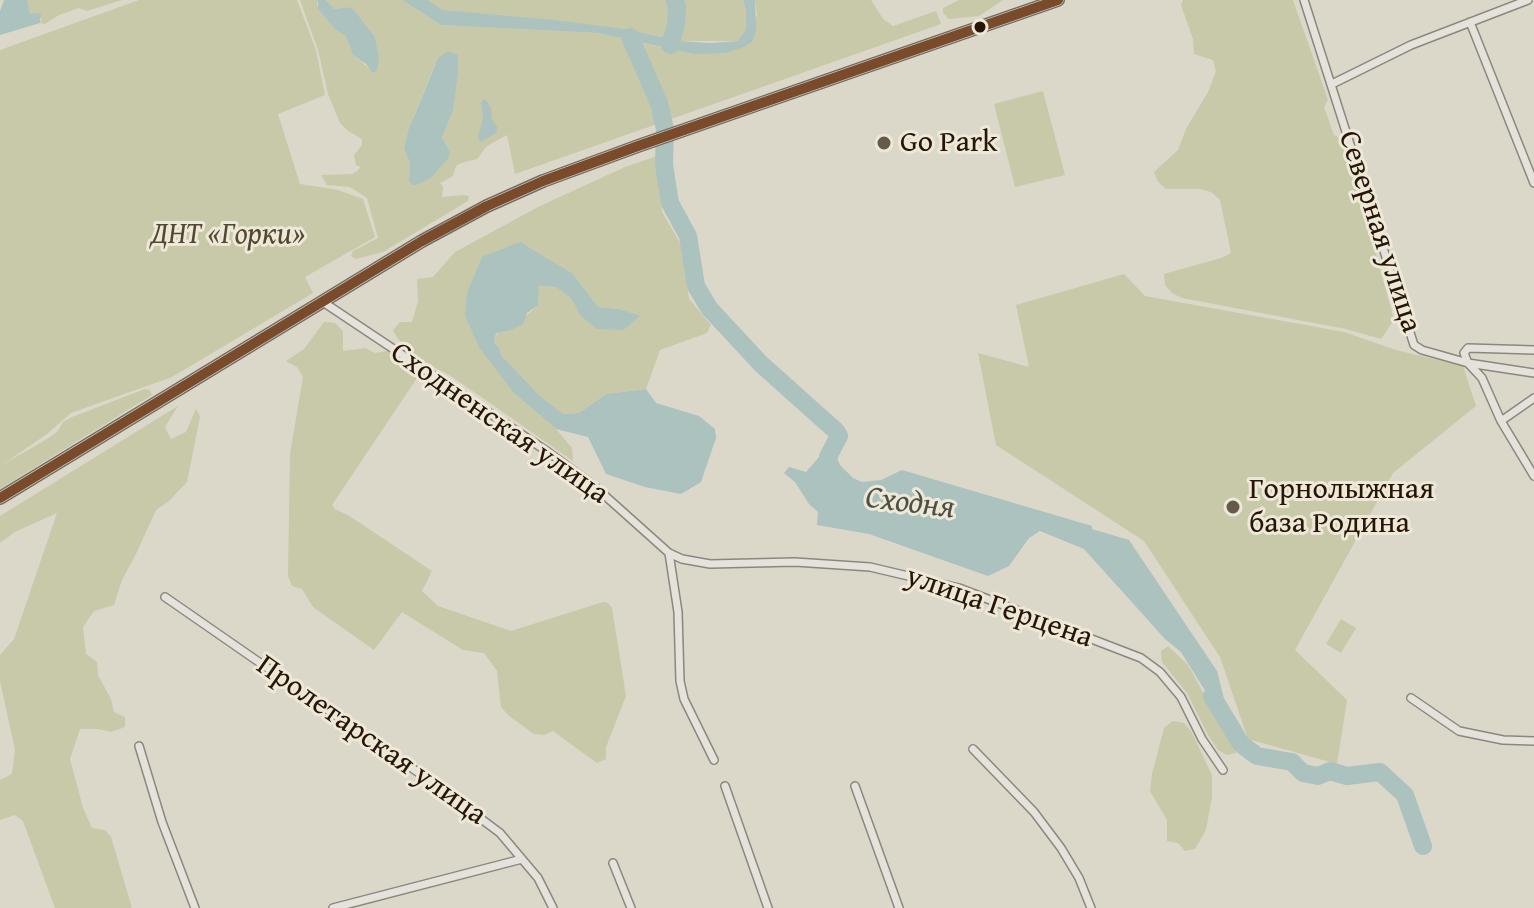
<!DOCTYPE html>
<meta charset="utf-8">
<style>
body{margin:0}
canvas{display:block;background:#dbd7c9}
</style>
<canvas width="1534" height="908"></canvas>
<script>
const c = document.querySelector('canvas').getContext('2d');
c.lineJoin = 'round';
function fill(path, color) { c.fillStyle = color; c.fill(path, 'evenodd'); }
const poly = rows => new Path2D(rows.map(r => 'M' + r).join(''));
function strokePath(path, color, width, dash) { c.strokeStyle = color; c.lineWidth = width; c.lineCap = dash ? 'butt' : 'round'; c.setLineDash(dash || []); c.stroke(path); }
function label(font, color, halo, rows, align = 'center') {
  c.font = font + ' "Gentium Book Plus",serif'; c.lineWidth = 6; c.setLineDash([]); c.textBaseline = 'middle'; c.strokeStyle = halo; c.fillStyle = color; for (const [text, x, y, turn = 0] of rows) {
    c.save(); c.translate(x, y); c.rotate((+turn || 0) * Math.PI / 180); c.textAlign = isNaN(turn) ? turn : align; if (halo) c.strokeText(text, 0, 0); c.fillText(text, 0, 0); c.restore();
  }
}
fill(poly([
 [27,0,122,0,87,11,79,8,59,15,45,24,40,23,42,18,30,14],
 [139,0,297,0,316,50,325,95,278,114,300,184,338,190,363,199,375,237,305,277,313,293,172,377,71,413,47,434,2,465,47,439,57,432,63,422,72,417,145,389,150,390,152,395,0,489,0,50],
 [300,0,318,0,317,4,321,13,345,35,353,55,369,68,378,53,375,37,354,10,350,7,334,9,326,0,402,0,441,25,598,33,671,49,742,48,757,15,755,0,871,0,883,19,893,26,936,11,941,24,515,174,507,135,487,146,477,159,461,163,456,166,453,176,440,183,443,187,442,197,463,195,469,196,468,201,383,252,356,259,351,256,353,251,378,238,367,198,350,187,327,185,321,175,352,174,357,171,361,167,356,165,354,155,362,145,362,139,348,131,340,123,328,94,318,50],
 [458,55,453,111,442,137,450,152,435,173,417,185,409,181,410,163,404,148,408,131,435,64],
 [428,0,743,0,746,10,746,29,738,41,679,41,626,29,443,10],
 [959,0,1003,0,979,16,949,19,943,13,943,8],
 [1183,0,1293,0,1328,100,1324,107,1334,135,1342,139,1356,181,1394,320,1381,339,1346,329,1182,298,1172,293,1165,285,1164,274,1221,258,1231,253,1220,200,1211,192,1200,189,1166,189,1158,182,1154,172,1178,150,1186,129,1208,92,1216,71,1213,60,1194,54,1193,39,1181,5],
 [1043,91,1065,175,1015,187,994,104],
 [657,156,662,212,683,248,689,299,711,325,707,333,660,350,646,389,606,394,579,413,563,414,539,395,501,355,500,349,494,342,497,333,509,331,538,305,539,286,556,287,572,298,580,315,624,330,639,317,619,309,598,307,573,274,467,293,514,393,556,429,572,448,573,461,451,376,424,362,398,339,393,330,400,322,412,322,418,301,417,279,433,277,455,252,540,206,625,167],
 [1124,274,1145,296,1344,332,1396,350,1463,366,1476,406,1393,473,1295,650,1347,700,1337,764,1248,739,1220,657,1144,541,996,445,978,353,1029,367,1016,305],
 [324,322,335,323,343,331,343,351,365,348,375,353,387,351,412,368,417,378,332,505,335,509,348,515,432,571,422,591,438,606,511,631,603,602,608,603,612,608,626,696,606,747,606,759,597,763,553,731,544,735,534,734,508,715,501,707,497,671,484,653,463,650,402,612,374,650,313,607,302,589,292,586,288,576,290,454,303,377,297,367,286,361,304,349],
 [178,406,165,427,171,439,186,432,196,409,200,417,187,482,169,501,156,510,136,554,122,580,114,605,94,611,83,627,86,654,97,662,98,675,111,699,114,712,125,717,125,727,111,732,99,729,80,729,70,759,83,808,92,828,105,830,111,837,132,908,55,908,23,821,15,815,0,820,0,780,12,774,15,750,0,681,0,655,14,639,57,513,15,532,0,543,0,516],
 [1341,619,1356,628,1341,653,1326,644],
 [1168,646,1188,665,1236,753,1227,755,1218,750,1208,735,1187,693,1162,662,1161,651],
 [1173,721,1184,723,1191,731,1212,775,1212,797,1206,830,1195,849,1185,851,1178,843,1167,841,1167,820,1150,791,1152,774,1164,728]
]), '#c8c9a9');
fill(poly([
 [4,0,27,0,30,14,41,13,40,23,0,35,0,11],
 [318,0,326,0,334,9,350,7,354,10,375,37,379,58,377,70,373,73,366,64,353,55,345,35,336,30,318,9],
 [402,0,428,0,443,10,553,20,626,29,679,41,710,43,738,41,746,29,746,10,743,0,755,0,756,31,752,42,742,48,725,53,695,54,598,33,441,25],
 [448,51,458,55,458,72,453,111,442,137,450,152,449,157,431,178,417,185,412,185,409,181,410,163,404,148,408,131,438,58],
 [485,99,491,108,492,119,498,128,496,133,481,142,478,137,483,118,481,102],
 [520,242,573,274,598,307,619,309,640,316,624,330,597,329,580,315,571,298,556,287,539,286,538,305,527,313,523,324,509,331,496,333,494,342,500,349,501,355,539,395,563,414,579,413,606,394,646,389,656,403,699,416,715,429,716,438,701,482,681,494,645,487,606,474,588,437,556,429,514,393,479,347,465,316,467,293,482,257],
 [833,441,838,445,837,458,840,465,853,478,862,482,881,480,902,470,1092,526,1092,529,1129,540,1217,671,1225,703,1224,716,1214,705,1181,652,1165,639,1084,549,1040,531,1029,538,1009,566,988,576,869,534,817,525,818,512,809,504,795,482,784,473,789,467,806,472]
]), '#abc2be');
strokePath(poly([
 [630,37,659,103,665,129,664,165,670,203,688,236,696,286,709,308,761,364,836,431,839,436,828,457,829,465],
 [670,45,676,25,677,8,675,0],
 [1212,696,1241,744,1257,756,1292,762,1303,773,1318,776,1330,771,1347,776,1380,772,1405,795,1423,846]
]), '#abc2be', 18);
const minor = poly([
 [1304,0,1414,345,1422,350,1468,363,1534,373],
 [1470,22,1534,183],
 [1332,84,1411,45,1528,0],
 [323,302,548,452,593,485,669,553,682,559,710,564,795,562,870,567,959,588,1141,658,1160,672,1181,697,1202,739,1223,770],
 [1534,398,1501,421,1534,476],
 [1501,421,1482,378,1468,363,1464,353,1468,348,1534,350],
 [669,553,678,612,680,681,684,699,714,760],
 [165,597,432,782,500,833,538,878,553,908],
 [1411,698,1459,731,1503,740,1534,741],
 [139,746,162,822,195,908],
 [973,749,1034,812,1061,848,1079,878,1091,908],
 [725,786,768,908],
 [855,786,899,908],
 [613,863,631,908],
 [333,908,522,859]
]);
const secondary = poly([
 [0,498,422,241,487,206,543,181,638,146,1058,0]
]);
strokePath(minor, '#8c877e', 10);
strokePath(secondary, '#726d64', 14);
strokePath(minor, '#e4e2db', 7);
strokePath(secondary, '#e4e2db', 11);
strokePath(poly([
 [0,498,422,241,487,206,543,181,638,146,1058,0]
]), '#7a4b2a', 10);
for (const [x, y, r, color] of [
 [980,27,7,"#271606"],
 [884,143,8,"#665a4a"],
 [1233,507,8,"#665a4a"]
]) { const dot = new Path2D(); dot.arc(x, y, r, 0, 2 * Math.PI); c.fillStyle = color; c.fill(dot); strokePath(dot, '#ede8d7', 3); }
label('30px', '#271606', '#ede8d7', [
 ["Go Park",900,143],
 ["Горнолыжная",1249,490],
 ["база Родина",1249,524]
], 'left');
label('30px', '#271606', '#ede8d7', [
 ["Северная улица",1379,232,72],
 ["Сходненская улица",499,424,35],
 ["улица Герцена",999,608,19],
 ["Пролетарская улица",371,741,35]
]);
label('italic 30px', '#53482f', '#ede8d7', [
 ["ДНТ «Горки»",228,235]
]);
label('italic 32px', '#4e4f45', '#ede8d7', [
 ["Сходня",910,504,7]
]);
</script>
